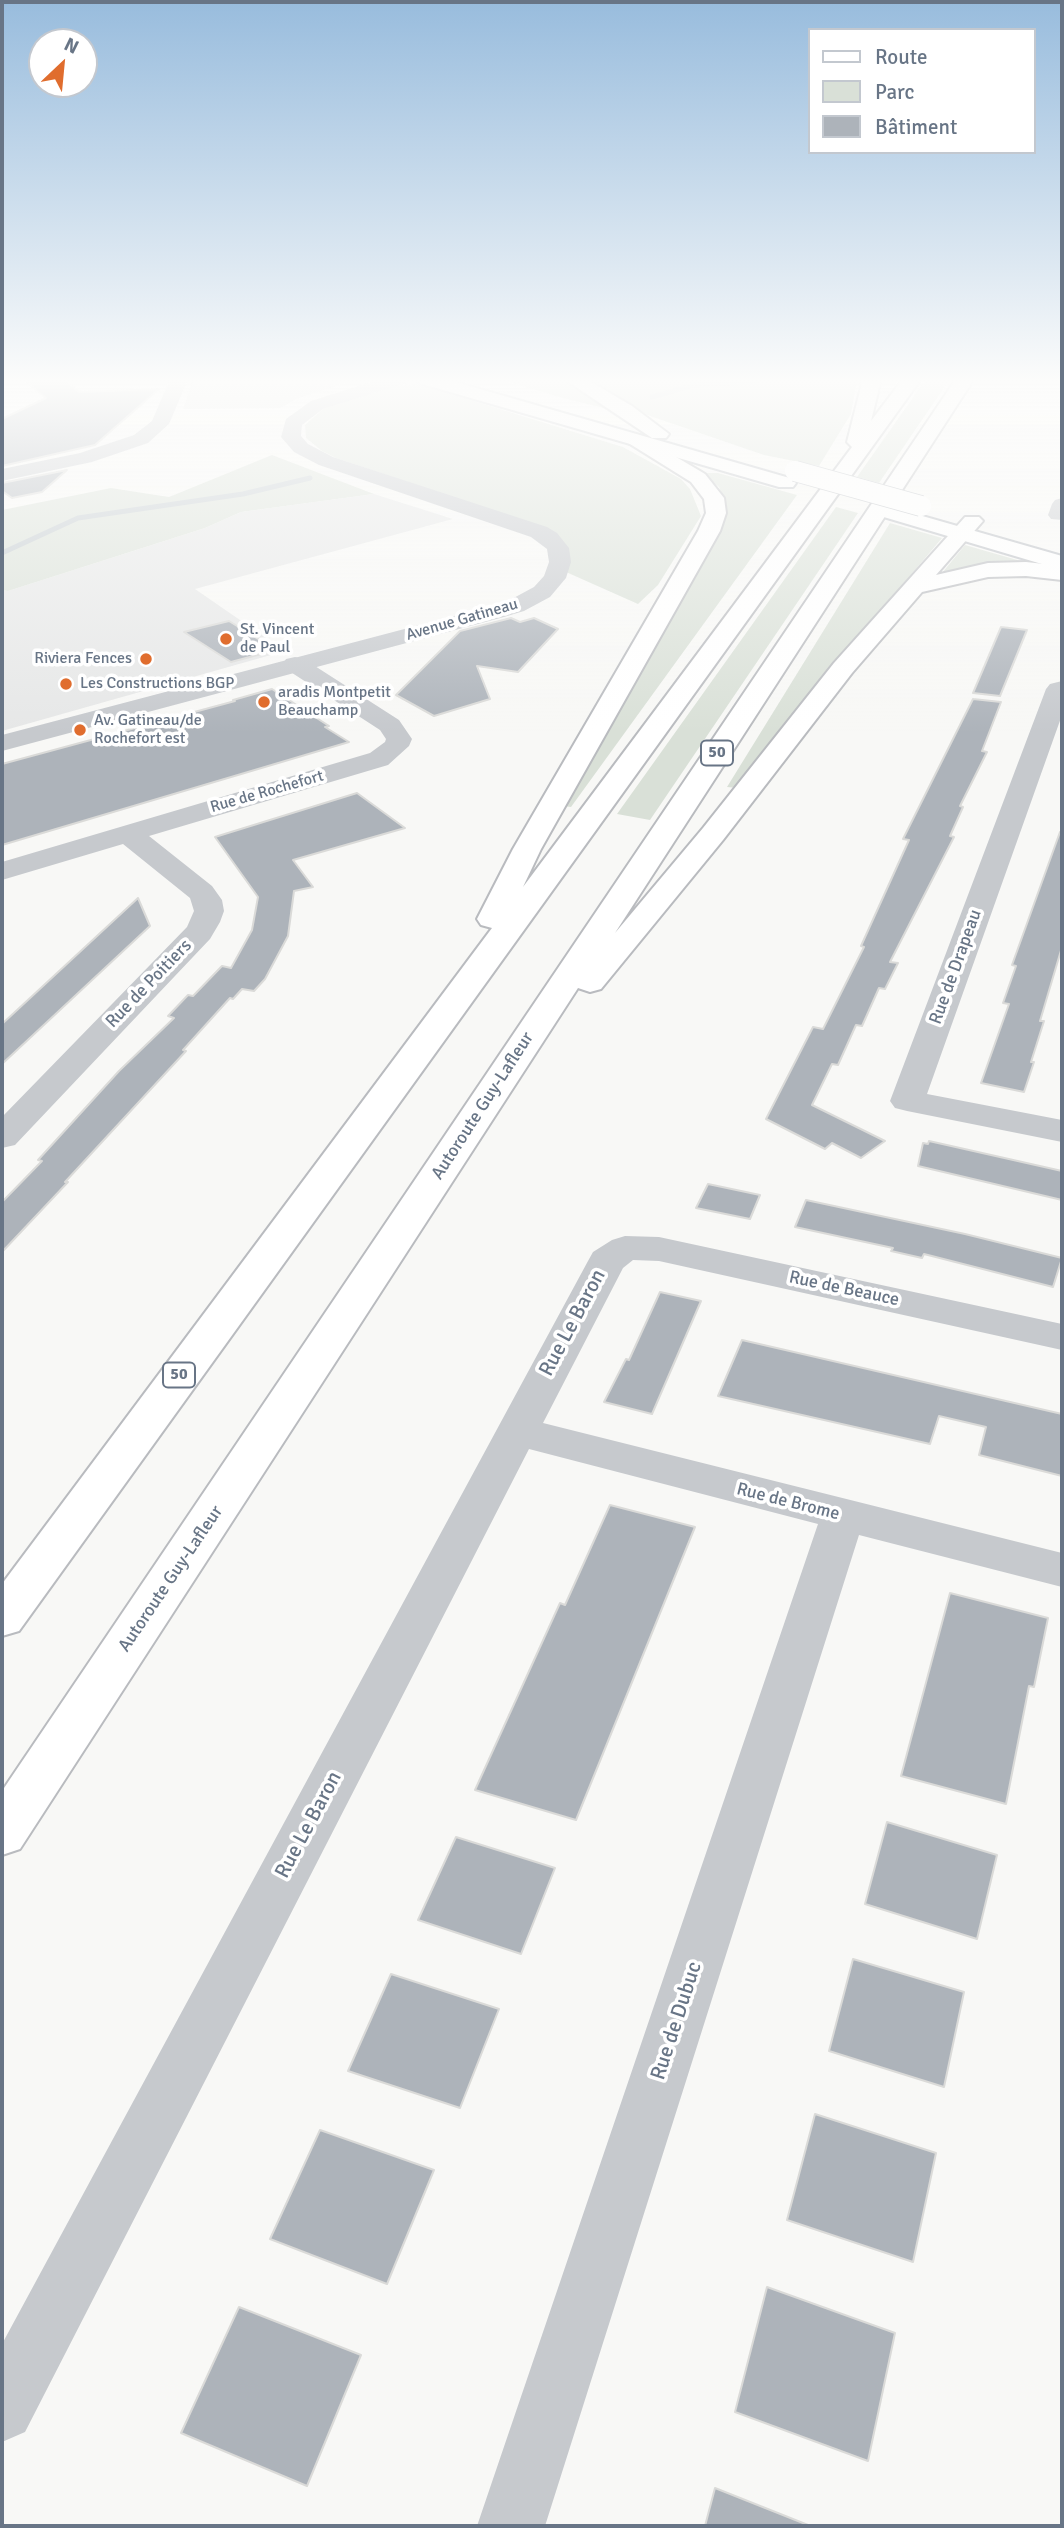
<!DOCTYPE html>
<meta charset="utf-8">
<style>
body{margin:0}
#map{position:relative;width:1064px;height:2528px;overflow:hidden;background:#f8f8f6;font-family:Signika,sans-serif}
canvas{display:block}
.frame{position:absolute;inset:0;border:4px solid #687586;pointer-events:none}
.legend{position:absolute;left:808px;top:28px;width:228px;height:126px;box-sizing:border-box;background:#fff;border:2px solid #c3c8cf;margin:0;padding:9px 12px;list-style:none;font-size:21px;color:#687586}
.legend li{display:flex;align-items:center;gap:14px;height:35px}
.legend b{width:35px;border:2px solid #c3c8cf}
.north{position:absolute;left:28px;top:28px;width:70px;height:70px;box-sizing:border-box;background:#fff;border:2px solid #c3c8cf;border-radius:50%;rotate:26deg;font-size:19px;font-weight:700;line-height:28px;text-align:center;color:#687586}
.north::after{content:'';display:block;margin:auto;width:24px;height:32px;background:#e06d2e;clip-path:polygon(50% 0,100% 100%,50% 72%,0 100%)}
</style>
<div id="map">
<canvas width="1064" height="2528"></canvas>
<div class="frame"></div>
<ul class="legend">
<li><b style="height:9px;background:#fff"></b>Route</li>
<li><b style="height:19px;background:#d9e0d7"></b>Parc</li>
<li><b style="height:19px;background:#adb3ba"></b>Bâtiment</li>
</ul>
<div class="north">N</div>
</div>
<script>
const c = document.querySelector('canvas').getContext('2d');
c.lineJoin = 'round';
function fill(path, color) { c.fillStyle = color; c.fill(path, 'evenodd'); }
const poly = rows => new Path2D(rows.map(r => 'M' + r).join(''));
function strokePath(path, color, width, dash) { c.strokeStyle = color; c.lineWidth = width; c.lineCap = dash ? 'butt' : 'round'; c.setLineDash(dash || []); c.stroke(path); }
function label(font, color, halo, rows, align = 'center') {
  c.font = font + ' Signika,sans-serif'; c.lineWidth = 7; c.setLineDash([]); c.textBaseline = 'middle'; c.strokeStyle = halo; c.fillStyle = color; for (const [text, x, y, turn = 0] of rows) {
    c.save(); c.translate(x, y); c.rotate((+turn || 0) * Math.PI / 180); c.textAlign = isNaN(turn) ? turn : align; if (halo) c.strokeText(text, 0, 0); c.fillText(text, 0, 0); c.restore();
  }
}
fill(poly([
 [198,379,357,379,296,399,280,408,183,409,193,380],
 [374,494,453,519,195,589,285,651,2,731,2,590,8,591,205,528,241,512]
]), '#e6e7e7');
fill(poly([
 [499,379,567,379,612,410,563,398],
 [590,379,857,379,851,414,819,466,764,455,650,416,631,407],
 [926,379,950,379,879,483,857,477],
 [401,384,425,386,623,447,681,479,690,489,701,516,658,585,638,604,566,572,533,524,336,458,322,451,306,438,305,425,323,409],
 [272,455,374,494,241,512,205,528,8,591,2,590,2,510,111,488,169,497],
 [702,473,718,473,797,495,571,807,563,806,724,519,726,504,719,487],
 [836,507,858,513,650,820,617,814],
 [890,523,942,538,802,704,738,788,727,787],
 [965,545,1045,568,942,573]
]), '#d9e0d7');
strokePath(poly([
 [652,397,694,385,754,382],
 [2,553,78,518,243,494,310,478]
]), '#c0c8cd', 5);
const building = poly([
 [23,379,64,379,79,392,159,389,95,445,2,466,2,419,46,398,23,379],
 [67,470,42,492,12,498,2,491,2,483,67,470],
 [511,618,520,622,534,618,558,629,518,672,477,666,490,699,434,716,396,695,460,631,511,618],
 [229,621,276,650,231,662,184,632,229,621],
 [1001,627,1027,630,1000,696,973,693,1001,627],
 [272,689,329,726,325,727,349,742,2,845,2,764,235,701,233,700,272,689],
 [973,699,1001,702,982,751,987,752,960,806,963,807,950,836,954,837,890,962,898,963,885,989,879,988,862,1026,856,1025,838,1065,832,1064,812,1105,885,1141,861,1158,832,1143,825,1149,766,1119,813,1027,823,1029,864,947,861,946,909,840,903,839,973,699],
 [357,793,405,828,293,860,313,887,294,891,288,936,265,979,254,991,242,989,233,999,230,998,183,1050,186,1051,65,1182,68,1182,2,1252,2,1202,42,1161,38,1160,119,1071,174,1018,168,1016,188,995,193,996,222,966,231,968,252,930,258,897,215,837,357,793],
 [1060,832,1062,833,1062,947,1040,1021,1044,1021,1031,1062,1034,1062,1024,1092,981,1083,1009,1004,1003,1003,1016,966,1012,965,1060,832],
 [138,898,150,926,2,1064,2,1024,138,898],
 [929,1141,1062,1171,1062,1200,918,1166,923,1143,928,1144,929,1141],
 [708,1184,760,1195,750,1219,696,1208,708,1184],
 [806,1200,965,1234,1062,1258,1053,1287,924,1254,922,1258,891,1251,893,1248,795,1227,806,1200],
 [660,1292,701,1301,652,1414,604,1402,626,1359,629,1360,660,1292],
 [742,1340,1062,1414,1062,1476,979,1455,986,1427,939,1416,930,1444,718,1396,742,1340],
 [610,1505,695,1527,576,1820,475,1790,560,1603,565,1605,610,1505],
 [950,1593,1048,1618,1034,1687,1029,1686,1006,1804,901,1776,950,1593],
 [887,1822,997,1855,977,1939,865,1904,887,1822],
 [456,1837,555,1868,521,1954,418,1920,456,1837],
 [853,1959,964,1992,944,2087,829,2051,853,1959],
 [391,1974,499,2009,460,2108,348,2071,391,1974],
 [815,2114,936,2153,913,2262,787,2220,815,2114],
 [320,2130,434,2170,387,2284,270,2239,320,2130],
 [767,2287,895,2333,868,2461,735,2412,767,2287],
 [239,2307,361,2355,307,2486,181,2433,239,2307],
 [715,2488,808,2525,807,2526,705,2526,715,2488]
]);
fill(building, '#adb3ba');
strokePath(building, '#dadad8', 2);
const secondary = poly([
 [416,379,445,379,793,479,796,483,793,487,779,487,419,383,416,379],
 [884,505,1062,556,1062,570,877,515,874,511,877,507,884,505]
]);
const motorway = poly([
 [564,379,586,379,632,406,669,434,666,438,652,438,564,379],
 [863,379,881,379,871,421,903,379,921,379,19,1631,2,1636,2,1584,492,928,481,925,477,919,513,849,698,531,706,513,704,499,691,482,622,439,625,435,639,435,705,474,724,498,726,513,720,531,541,849,523,887,852,447,847,442,863,379],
 [956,379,974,379,615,933,703,828,834,663,965,517,979,517,983,521,936,575,988,563,1026,562,1062,566,1062,580,1026,576,988,577,922,592,852,673,723,840,601,989,590,992,578,988,20,1849,2,1855,2,1791,956,379]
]);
strokePath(secondary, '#b8bcc2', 4);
strokePath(motorway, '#b9bbbf', 4);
fill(poly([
 [170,379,188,379,169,424,148,443,92,462,2,481,2,469,80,453,134,435,152,421,170,379],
 [1062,498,1062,520,1051,519,1048,515,1052,504,1055,500,1062,498],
 [295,657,304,659,399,720,412,739,409,746,388,765,149,836,212,886,222,900,224,911,220,922,210,939,15,1145,2,1148,2,1117,187,927,194,911,190,898,123,844,2,880,2,862,370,753,385,742,386,739,380,730,286,669,283,664,286,659,295,657],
 [1062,681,1062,715,927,1094,1062,1120,1062,1142,907,1111,895,1108,890,1101,1046,689,1050,684,1062,681],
 [625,1236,659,1237,1062,1324,1062,1350,659,1261,633,1260,623,1268,543,1423,1062,1553,1062,1587,859,1535,545,2526,477,2526,818,1524,529,1449,25,2432,2,2442,2,2344,588,1261,593,1252,612,1240,625,1236]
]), '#c6c9cd');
fill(poly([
 [381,379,409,379,406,383,323,409,302,425,301,436,308,444,333,457,547,527,557,533,569,548,571,562,566,578,550,597,524,611,504,617,2,751,2,735,488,607,508,601,534,587,544,576,549,562,547,549,531,537,319,465,294,452,281,437,286,419,311,401,381,379]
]), '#c6c9cd');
fill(secondary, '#fff');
fill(motorway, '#fff');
const secondaryBridge = poly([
 [795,471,921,506]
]);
strokePath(secondaryBridge, '#b8bcc2', 22, []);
strokePath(secondaryBridge, '#fff', 20);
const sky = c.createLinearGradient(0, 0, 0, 733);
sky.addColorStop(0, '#98bcdd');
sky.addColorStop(0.52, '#fcfcfb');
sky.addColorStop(1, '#fcfcfb00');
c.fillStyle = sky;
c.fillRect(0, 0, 1064, 733);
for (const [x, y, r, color] of [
 [226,639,7,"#e06d2e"],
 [146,659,7,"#e06d2e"],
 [66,684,7,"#e06d2e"],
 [264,702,7,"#e06d2e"],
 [80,730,7,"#e06d2e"]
]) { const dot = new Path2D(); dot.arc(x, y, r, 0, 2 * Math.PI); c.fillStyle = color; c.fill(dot); strokePath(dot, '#fff', 2.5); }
label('16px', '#687586', '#fff', [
 ["Avenue Gatineau",462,620,-16],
 ["Rue de Rochefort",267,792,-16]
]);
label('16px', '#687586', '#fff', [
 ["St. Vincent",240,630],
 ["de Paul",240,648],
 ["Riviera Fences",132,659,"right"],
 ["Les Constructions BGP",80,684],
 ["aradis Montpetit",278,693],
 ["Beauchamp",278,711],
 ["Av. Gatineau/de",94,721],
 ["Rochefort est",94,739]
], 'left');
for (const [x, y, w] of [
 [717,753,32],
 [179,1375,32]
]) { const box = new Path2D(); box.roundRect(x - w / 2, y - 12.5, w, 25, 5); c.fillStyle = '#fff'; c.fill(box); strokePath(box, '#687586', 2); }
label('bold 16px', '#687586', null, [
 ["50",717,753],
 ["50",179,1375]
]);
label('18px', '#687586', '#fff', [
 ["Rue de Drapeau",956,967,-70],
 ["Rue de Poitiers",149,984,-46],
 ["Autoroute Guy-Lafleur",483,1106,-57],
 ["Rue de Beauce",844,1289,12],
 ["Rue de Brome",788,1502,14],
 ["Autoroute Guy-Lafleur",171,1579,-56]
]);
label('21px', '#687586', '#fff', [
 ["Rue Le Baron",573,1323,-62],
 ["Rue Le Baron",309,1825,-62],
 ["Rue de Dubuc",677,2021,-72]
]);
</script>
